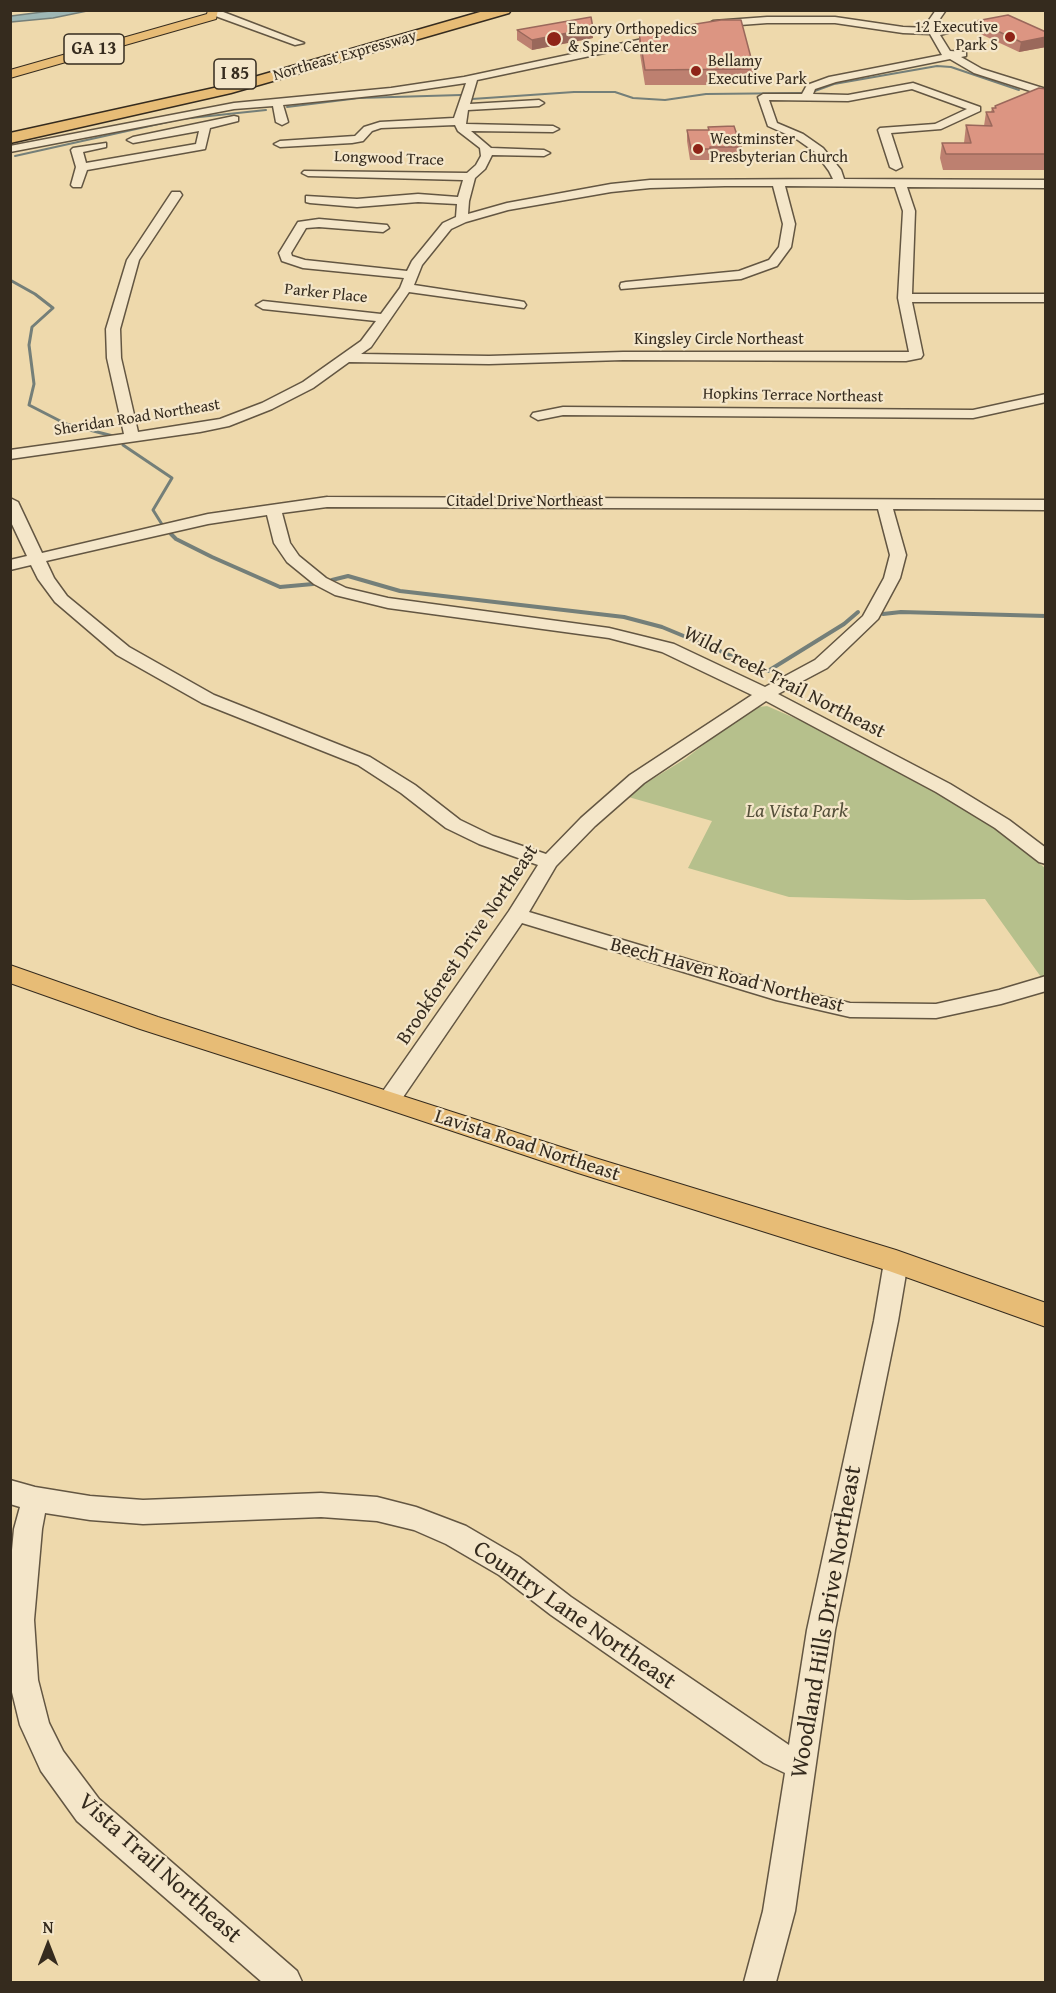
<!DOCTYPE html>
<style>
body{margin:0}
#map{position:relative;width:1056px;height:1993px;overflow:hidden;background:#eed9ac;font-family:"Gentium Book Plus",serif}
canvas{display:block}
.frame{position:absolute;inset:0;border:12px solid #352b1e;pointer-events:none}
.north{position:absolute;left:18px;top:1915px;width:60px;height:60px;-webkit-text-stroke:4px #f4e6c9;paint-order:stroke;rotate:0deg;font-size:16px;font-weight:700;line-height:24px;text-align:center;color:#352b1e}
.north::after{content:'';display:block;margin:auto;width:21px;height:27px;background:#352b1e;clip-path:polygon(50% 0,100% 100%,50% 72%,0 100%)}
</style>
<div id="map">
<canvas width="1056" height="1993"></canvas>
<div class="frame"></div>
<div class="north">N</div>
</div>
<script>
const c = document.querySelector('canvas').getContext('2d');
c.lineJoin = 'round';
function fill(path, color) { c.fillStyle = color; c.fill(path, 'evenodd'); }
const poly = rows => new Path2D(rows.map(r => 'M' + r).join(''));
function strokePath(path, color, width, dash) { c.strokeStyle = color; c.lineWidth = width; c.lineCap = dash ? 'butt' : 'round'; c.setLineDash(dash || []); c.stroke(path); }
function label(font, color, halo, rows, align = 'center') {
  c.font = font + ' "Gentium Book Plus",serif'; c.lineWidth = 4.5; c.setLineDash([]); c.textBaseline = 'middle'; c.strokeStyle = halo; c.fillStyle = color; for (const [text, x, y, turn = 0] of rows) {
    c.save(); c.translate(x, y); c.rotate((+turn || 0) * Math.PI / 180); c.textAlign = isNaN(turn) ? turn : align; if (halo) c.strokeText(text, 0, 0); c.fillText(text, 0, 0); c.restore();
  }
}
fill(poly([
 [767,706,827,732,856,750,957,801,977,813,1045,868,1045,975,1041,977,985,899,908,900,789,897,688,868,712,821,625,796,685,759,725,728,759,707]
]), '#b6c08c');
const water = poly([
 [58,10,87,11,53,18,11,22,11,16,58,10]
]);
fill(water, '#9eb7b5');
strokePath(water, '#747f79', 1.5);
strokePath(poly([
 [812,92,834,84,937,66,951,67,1019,90],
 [472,99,574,92,615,92,633,98,665,100,706,94,804,93],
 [287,107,359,98,461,95],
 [15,156,181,119,266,110]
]), '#747f79', 2);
strokePath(poly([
 [10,280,35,294,53,308,32,327,29,345,34,384,29,405,66,424,113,436],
 [123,445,172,478,153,510,163,526]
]), '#747f79', 3);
strokePath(poly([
 [171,534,176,539,212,557,280,587,313,584],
 [332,580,348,576,400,591,624,617,662,627,768,671,844,624,858,612],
 [883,614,901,612,1046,616]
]), '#747f79', 4);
const minor = poly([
 [209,10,218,10,304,43,295,45,210,14,209,10],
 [936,10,946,10,939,20,939,29,951,32,940,35,950,51,966,52,966,56,961,57,982,69,1046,89,1046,96,974,73,950,59,836,82,815,89,813,94,848,95,913,83,980,107,980,111,941,129,891,133,902,167,896,170,890,167,878,130,880,128,935,124,967,109,912,89,848,101,769,100,777,123,803,134,823,148,841,170,844,179,1046,180,1046,188,907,187,915,211,912,294,1046,294,1046,302,912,302,923,355,921,358,906,361,623,360,489,364,349,362,313,388,272,409,229,426,200,432,10,459,10,450,124,434,107,358,106,329,127,260,172,192,180,192,182,195,139,260,120,329,121,358,138,432,220,419,262,403,303,382,361,341,376,321,263,309,256,305,263,301,381,314,400,288,404,278,303,268,282,261,279,253,298,222,319,219,387,225,389,228,383,232,319,227,306,228,291,253,292,256,305,260,407,271,412,261,443,223,456,217,457,204,418,202,357,207,310,203,306,202,306,196,357,199,418,194,458,197,463,180,308,176,302,173,304,171,467,173,476,165,481,156,480,148,458,131,455,125,381,128,372,131,363,141,352,143,280,147,274,144,280,141,355,136,364,127,380,122,454,118,466,83,391,94,283,105,288,122,282,125,276,122,273,106,234,109,10,152,10,146,234,103,391,88,464,77,666,34,670,35,670,39,477,80,470,104,539,100,544,103,539,106,468,110,466,124,553,126,559,129,553,132,471,131,491,148,544,150,550,153,544,156,492,155,485,169,475,178,469,201,468,214,507,203,611,184,650,180,833,179,829,171,815,152,795,138,768,126,758,97,763,94,802,94,807,85,829,77,942,55,930,34,903,33,835,23,767,23,713,27,708,24,713,21,767,17,835,17,903,27,929,28,929,20,936,10],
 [725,186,773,186,783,224,779,247,769,260,739,271,626,282,621,283,620,286,621,289,741,279,777,266,791,247,795,224,785,186,895,187,903,211,898,298,909,352,623,352,489,356,361,354,371,347,409,292,524,308,526,305,524,302,519,301,414,285,422,265,451,229,466,222,508,210,611,192,650,188,725,186],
 [234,116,238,117,238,121,210,128,205,149,87,170,81,187,73,187,71,185,76,167,71,150,73,148,106,143,106,147,83,152,86,163,196,144,199,131,133,143,127,140,133,137,234,116],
 [1046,394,1046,402,973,418,563,415,538,420,531,416,533,413,563,407,973,410,1046,394],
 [327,497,1046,500,1046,510,893,509,906,555,900,578,878,619,827,668,778,694,950,784,1009,820,1046,848,1046,864,1039,862,995,828,936,792,766,701,644,783,595,826,556,866,529,912,777,986,850,1003,936,1004,999,990,1046,976,1046,991,1001,1004,936,1018,850,1017,776,1000,522,923,397,1106,389,1108,381,1106,378,1100,381,1094,509,911,538,865,479,844,446,828,401,793,358,765,202,703,117,655,55,602,38,579,31,565,10,570,10,560,27,556,10,520,10,498,18,502,42,553,208,514,327,497],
 [327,507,878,509,890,555,884,578,863,616,815,660,765,687,674,644,609,628,388,598,346,588,326,578,299,556,290,543,282,513,327,507],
 [267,515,274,543,287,562,314,584,335,595,388,608,609,638,662,652,752,695,630,775,581,818,546,854,493,836,460,820,415,785,370,757,214,695,129,647,67,596,54,578,46,561,208,524,267,515],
 [896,1252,904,1255,908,1262,898,1321,835,1630,795,1911,776,1982,744,1982,763,1911,785,1773,764,1763,551,1615,499,1575,446,1544,414,1530,377,1521,321,1517,143,1524,90,1520,45,1513,42,1529,34,1620,38,1680,49,1723,63,1751,99,1799,297,1971,302,1982,262,1982,77,1821,41,1771,20,1725,10,1684,10,1571,14,1529,20,1507,10,1504,10,1480,35,1487,90,1496,143,1500,321,1493,377,1497,416,1507,466,1526,519,1557,571,1597,789,1745,807,1630,874,1321,884,1262,888,1255,896,1252]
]);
const major = poly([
 [208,10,218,10,216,19,10,78,10,70,207,14,208,10],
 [10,965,158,1017,595,1158,896,1250,1046,1303,1046,1327,889,1271,578,1173,330,1090,140,1029,10,983,10,965]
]);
const highway = poly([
 [487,10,511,10,509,13,231,93,10,143,10,133,223,86,487,10]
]);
strokePath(minor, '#635642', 3);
strokePath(major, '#352b1e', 2);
strokePath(highway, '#352b1e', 3);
fill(minor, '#f4e6c9');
fill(major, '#e7bc76');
fill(highway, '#e7bc76');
fill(poly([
 [976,21,1046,32,1046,47,1019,52,974,31],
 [593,28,593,38,532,50,517,40,517,30],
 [639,33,754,69,753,85,645,85,639,48],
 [1046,89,1046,170,943,170,940,158,942,143,964,143,966,125,984,126,986,112,991,112,992,108,995,108,995,106],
 [708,127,741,147,740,158,710,158,710,160,690,160,687,141,687,130,708,130]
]), '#bd8070');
fill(poly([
 [593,28,593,38,532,50,532,40],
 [1046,37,1046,47,1019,52,1021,42]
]), '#9a685b');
const building = poly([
 [1008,15,1046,32,1046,37,1021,42,976,21,1008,15],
 [591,17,593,28,532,40,517,30,591,17],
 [721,20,741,20,754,69,645,70,639,33,721,20],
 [1039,88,1046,89,1046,154,946,154,942,143,971,143,966,125,992,126,986,112,994,112,992,108,996,108,995,106,1039,88],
 [734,126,741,147,710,147,710,149,691,149,687,130,709,130,708,127,734,126]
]);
fill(building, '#dc9582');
strokePath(building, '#9a685b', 1.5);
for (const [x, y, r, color] of [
 [1010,37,6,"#8f2418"],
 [554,39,8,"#8f2418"],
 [696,71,6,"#8f2418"],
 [698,149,6,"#8f2418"]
]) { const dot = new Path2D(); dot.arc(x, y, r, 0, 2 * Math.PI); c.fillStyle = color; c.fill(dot); strokePath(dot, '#f4e6c9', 2); }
label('16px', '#352b1e', '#f4e6c9', [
 ["12 Executive",998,28,"right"],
 ["Park S",998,46,"right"],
 ["Emory Orthopedics",568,30],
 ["& Spine Center",568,48],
 ["Bellamy",708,62],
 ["Executive Park",708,80],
 ["Westminster",710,140],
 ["Presbyterian Church",710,158]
], 'left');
label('16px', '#352b1e', '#f4e6c9', [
 ["Northeast Expressway",345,56,-16],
 ["Longwood Trace",389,159,2],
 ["Parker Place",326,294,6],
 ["Kingsley Circle Northeast",719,340],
 ["Hopkins Terrace Northeast",793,396,1],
 ["Sheridan Road Northeast",137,418,-9],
 ["Citadel Drive Northeast",525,502]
]);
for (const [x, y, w] of [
 [94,49,60],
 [235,74,42]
]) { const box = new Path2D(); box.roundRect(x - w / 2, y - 15, w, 30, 4.5); c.fillStyle = '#f4e6c9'; c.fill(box); strokePath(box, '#352b1e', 1.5); }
label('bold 18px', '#352b1e', null, [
 ["GA 13",94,49],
 ["I 85",235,74]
]);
label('20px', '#352b1e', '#f4e6c9', [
 ["Wild Creek Trail Northeast",784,683,27],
 ["Brookforest Drive Northeast",468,945,-56],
 ["Beech Haven Road Northeast",727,976,15],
 ["Lavista Road Northeast",527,1146,18]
]);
label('italic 20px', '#55503a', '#f4e6c9', [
 ["La Vista Park",797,812]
]);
label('24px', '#352b1e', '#f4e6c9', [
 ["Country Lane Northeast",574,1616,35],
 ["Woodland Hills Drive Northeast",827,1622,-80],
 ["Vista Trail Northeast",159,1869,42]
]);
</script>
